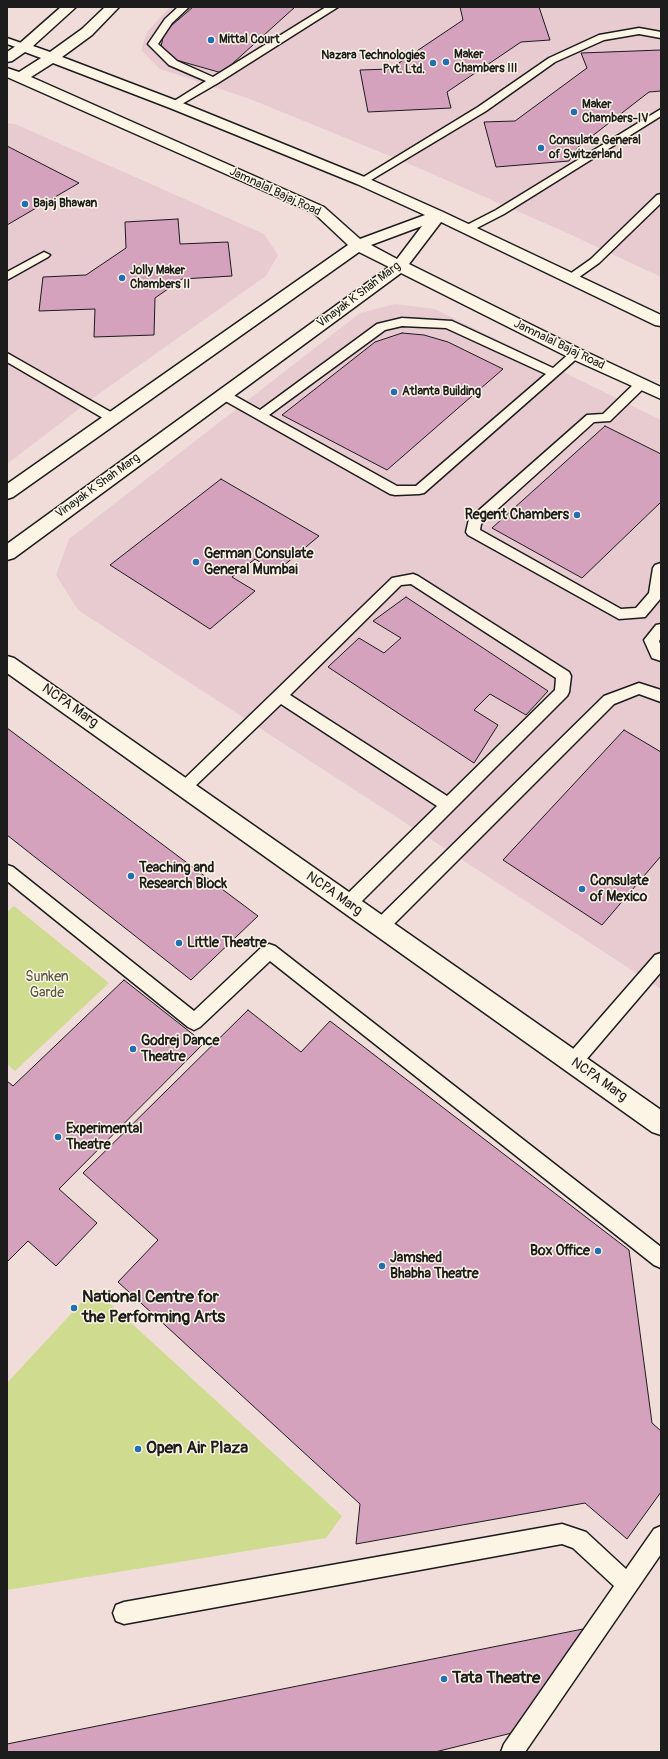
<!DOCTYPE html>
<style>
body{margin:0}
#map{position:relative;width:668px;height:1759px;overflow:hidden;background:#f0dcd9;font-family:Pangolin,sans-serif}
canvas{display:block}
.frame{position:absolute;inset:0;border:8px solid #1c1c1c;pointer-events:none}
</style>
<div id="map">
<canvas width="668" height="1759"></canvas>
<div class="frame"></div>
</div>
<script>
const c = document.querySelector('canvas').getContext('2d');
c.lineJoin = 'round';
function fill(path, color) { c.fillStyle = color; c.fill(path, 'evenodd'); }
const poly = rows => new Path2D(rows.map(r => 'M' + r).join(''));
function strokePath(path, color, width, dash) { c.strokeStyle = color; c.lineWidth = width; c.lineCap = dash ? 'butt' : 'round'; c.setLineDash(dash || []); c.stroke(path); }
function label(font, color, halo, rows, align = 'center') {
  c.font = font + ' Pangolin,sans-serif'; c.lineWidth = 3; c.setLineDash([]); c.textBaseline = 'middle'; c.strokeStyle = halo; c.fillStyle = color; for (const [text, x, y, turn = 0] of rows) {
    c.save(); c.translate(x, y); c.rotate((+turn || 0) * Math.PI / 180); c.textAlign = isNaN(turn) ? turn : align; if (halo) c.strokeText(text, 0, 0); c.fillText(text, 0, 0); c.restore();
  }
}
fill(poly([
 [170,7,661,7,661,277,565,232,407,163,250,99,160,69,141,50,147,32],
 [7,123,15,124,264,234,278,255,266,276,100,393,7,464],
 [395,304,435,309,661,420,661,989,78,610,56,575,69,539,360,313]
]), '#e8cbd1');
fill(poly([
 [14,906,109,983,15,1071,7,1064,7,912],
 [94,1289,342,1516,326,1538,7,1590,7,1383]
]), '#cfdc8f');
const building = poly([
 [193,7,295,7,222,73,176,60,161,47,164,32,193,7],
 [460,7,539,7,550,40,521,42,447,92,451,108,368,112,360,70,390,69,463,20,460,7],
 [661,50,661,91,649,92,578,147,569,161,496,167,484,122,515,121,587,68,581,53,661,50],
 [7,146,79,183,7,225,7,146],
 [178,219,180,244,228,242,232,276,182,279,155,298,154,335,94,337,95,309,39,311,43,277,86,275,126,248,125,222,178,219],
 [402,333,424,335,448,342,503,369,387,470,282,415,375,342,402,333],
 [605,426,661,454,661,502,582,578,492,528,605,426],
 [221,479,319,536,276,572,255,559,232,577,255,591,210,629,110,565,221,479],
 [406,597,548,691,526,715,490,694,474,710,498,725,474,763,328,667,359,638,384,653,401,638,373,621,406,597],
 [7,728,258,916,191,980,7,835,7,728],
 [624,730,661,752,661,856,602,925,503,860,624,730],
 [124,980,204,1043,59,1189,97,1223,56,1266,28,1241,7,1262,7,1081,13,1086,124,980],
 [248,1010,301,1052,330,1021,629,1250,652,1423,661,1431,661,1492,627,1539,585,1503,356,1544,360,1504,118,1282,158,1240,83,1173,248,1010],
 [588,1628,524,1730,435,1752,7,1752,7,1744,588,1628]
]);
fill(building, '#d5a2be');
strokePath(building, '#1c1c1c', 1);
const lane = poly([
 [178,7,189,7,172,23,158,44,177,61,213,77,326,7,338,7,218,83,175,108,171,107,170,105,171,103,206,81,169,65,148,44,165,19,178,7],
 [639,28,661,32,661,38,639,34,604,40,555,62,486,111,366,183,358,183,357,181,478,107,549,58,599,35,639,28],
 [7,38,27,45,29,47,24,50,7,44,7,38],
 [661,109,661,116,504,214,471,231,467,232,461,229,463,227,496,210,661,109],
 [661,194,661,203,599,263,575,280,567,280,565,278,567,276,591,259,657,195,661,194],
 [44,252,50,255,48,257,7,280,7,272,44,252],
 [402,318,452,321,553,368,572,351,576,350,580,351,582,354,424,493,419,494,395,495,390,494,220,398,218,395,220,392,224,391,228,392,260,410,377,324,402,318],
 [402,326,446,328,546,374,416,486,397,486,269,415,385,330,402,326],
 [7,353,116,415,118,418,116,421,112,422,108,421,7,362,7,353],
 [641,380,645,381,647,384,645,387,610,421,594,422,481,524,480,530,621,609,636,608,649,593,653,568,655,565,661,563,661,598,645,617,619,619,468,535,466,532,469,519,587,415,603,414,637,381,641,380],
 [413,574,418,576,569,672,571,676,569,692,567,696,354,909,348,911,342,909,340,904,342,899,437,806,281,704,190,791,185,793,180,791,177,787,180,783,392,578,413,574],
 [411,584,556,678,555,690,447,796,290,695,401,585,411,584],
 [661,624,661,638,659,641,661,647,661,661,652,658,644,640,656,625,661,624],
 [639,683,661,690,661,702,639,694,614,704,386,932,380,934,374,932,372,927,374,922,604,696,639,683],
 [7,865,13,867,194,1011,263,946,269,944,275,946,661,1247,661,1268,654,1265,270,961,200,1027,194,1030,188,1027,7,881,7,865],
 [661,953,661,972,579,1068,573,1070,567,1068,564,1062,567,1056,655,955,661,953],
 [562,1524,586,1532,626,1569,654,1529,661,1526,661,1554,525,1752,501,1752,504,1744,614,1586,573,1548,562,1544,124,1624,116,1621,113,1613,116,1605,124,1602,562,1524]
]);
const street = poly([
 [7,656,14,658,661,1110,661,1135,652,1132,7,673,7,656]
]);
const secondary = poly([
 [61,7,76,7,33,46,50,52,82,29,105,7,119,7,92,35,62,57,180,102,367,178,443,212,661,315,661,326,655,325,441,222,409,264,582,350,661,387,661,399,570,358,401,273,14,558,7,560,7,544,389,267,359,252,13,497,7,499,7,484,348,245,314,213,7,77,7,68,19,72,41,58,25,52,12,61,7,62,7,52,19,44,61,7],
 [53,63,170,108,357,184,425,215,360,239,324,207,31,77,53,63],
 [422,226,397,259,371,245,422,226]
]);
strokePath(lane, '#1c1c1c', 3);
strokePath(street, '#1c1c1c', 3);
strokePath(secondary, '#1c1c1c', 3);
fill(lane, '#fcf5e5');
fill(street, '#fcf5e5');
fill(secondary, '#fcf5e5');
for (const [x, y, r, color] of [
 [211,40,4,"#1f6fb2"],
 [446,62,4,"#1f6fb2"],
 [433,63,4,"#1f6fb2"],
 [574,112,4,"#1f6fb2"],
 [541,148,4,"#1f6fb2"],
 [25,204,4,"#1f6fb2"],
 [122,278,4,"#1f6fb2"],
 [394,392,4,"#1f6fb2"],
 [577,515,4,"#1f6fb2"],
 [196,562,4,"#1f6fb2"],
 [131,876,4,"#1f6fb2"],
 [582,889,4,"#1f6fb2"],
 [179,943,4,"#1f6fb2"],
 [133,1049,4,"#1f6fb2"],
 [58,1137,4,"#1f6fb2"],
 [598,1251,4,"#1f6fb2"],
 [382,1266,4,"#1f6fb2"],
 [74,1308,4,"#1f6fb2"],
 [138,1449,4,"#1f6fb2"],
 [444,1679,4,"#1f6fb2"]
]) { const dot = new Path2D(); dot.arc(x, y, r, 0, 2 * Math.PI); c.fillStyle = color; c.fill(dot); strokePath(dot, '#fcf5e5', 1.5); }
label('bold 12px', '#1c1c1c', '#fcf5e5', [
 ["Mittal Court",219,40],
 ["Maker",454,55],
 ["Chambers III",454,69],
 ["Nazara Technologies",425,56,"right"],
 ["Pvt. Ltd.",425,70,"right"],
 ["Maker",582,105],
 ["Chambers-IV",582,119],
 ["Consulate General",549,141],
 ["of Switzerland",549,155],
 ["Bajaj Bhawan",33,204],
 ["Jolly Maker",130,271],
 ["Chambers II",130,285],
 ["Atlanta Building",402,392]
], 'left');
label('12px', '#1c1c1c', '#fcf5e5', [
 ["Jamnalal Bajaj Road",275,192,25],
 ["Vinayak K Shah Marg",359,295,-37],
 ["Jamnalal Bajaj Road",559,345,26],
 ["Vinayak K Shah Marg",98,486,-36]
]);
label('bold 14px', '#1c1c1c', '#fcf5e5', [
 ["Regent Chambers",569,515,"right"],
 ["German Consulate",204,554],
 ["General Mumbai",204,570],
 ["Teaching and",139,868],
 ["Research Block",139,884],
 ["Consulate",590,881],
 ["of Mexico",590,897],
 ["Little Theatre",187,943],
 ["Godrej Dance",141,1041],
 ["Theatre",141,1057],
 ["Experimental",66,1129],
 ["Theatre",66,1145],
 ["Box Office",590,1251,"right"],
 ["Jamshed",390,1258],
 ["Bhabha Theatre",390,1274]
], 'left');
label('14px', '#1c1c1c', '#fcf5e5', [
 ["NCPA Marg",70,706,35],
 ["NCPA Marg",334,894,35],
 ["NCPA Marg",599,1080,35]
]);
label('14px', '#52563e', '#fcf5e5', [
 ["Sunken",47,977],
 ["Garde",47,993]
]);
label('bold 17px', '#1c1c1c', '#fcf5e5', [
 ["National Centre for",82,1298],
 ["the Performing Arts",82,1318],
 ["Open Air Plaza",146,1449],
 ["Tata Theatre",452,1679]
], 'left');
</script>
